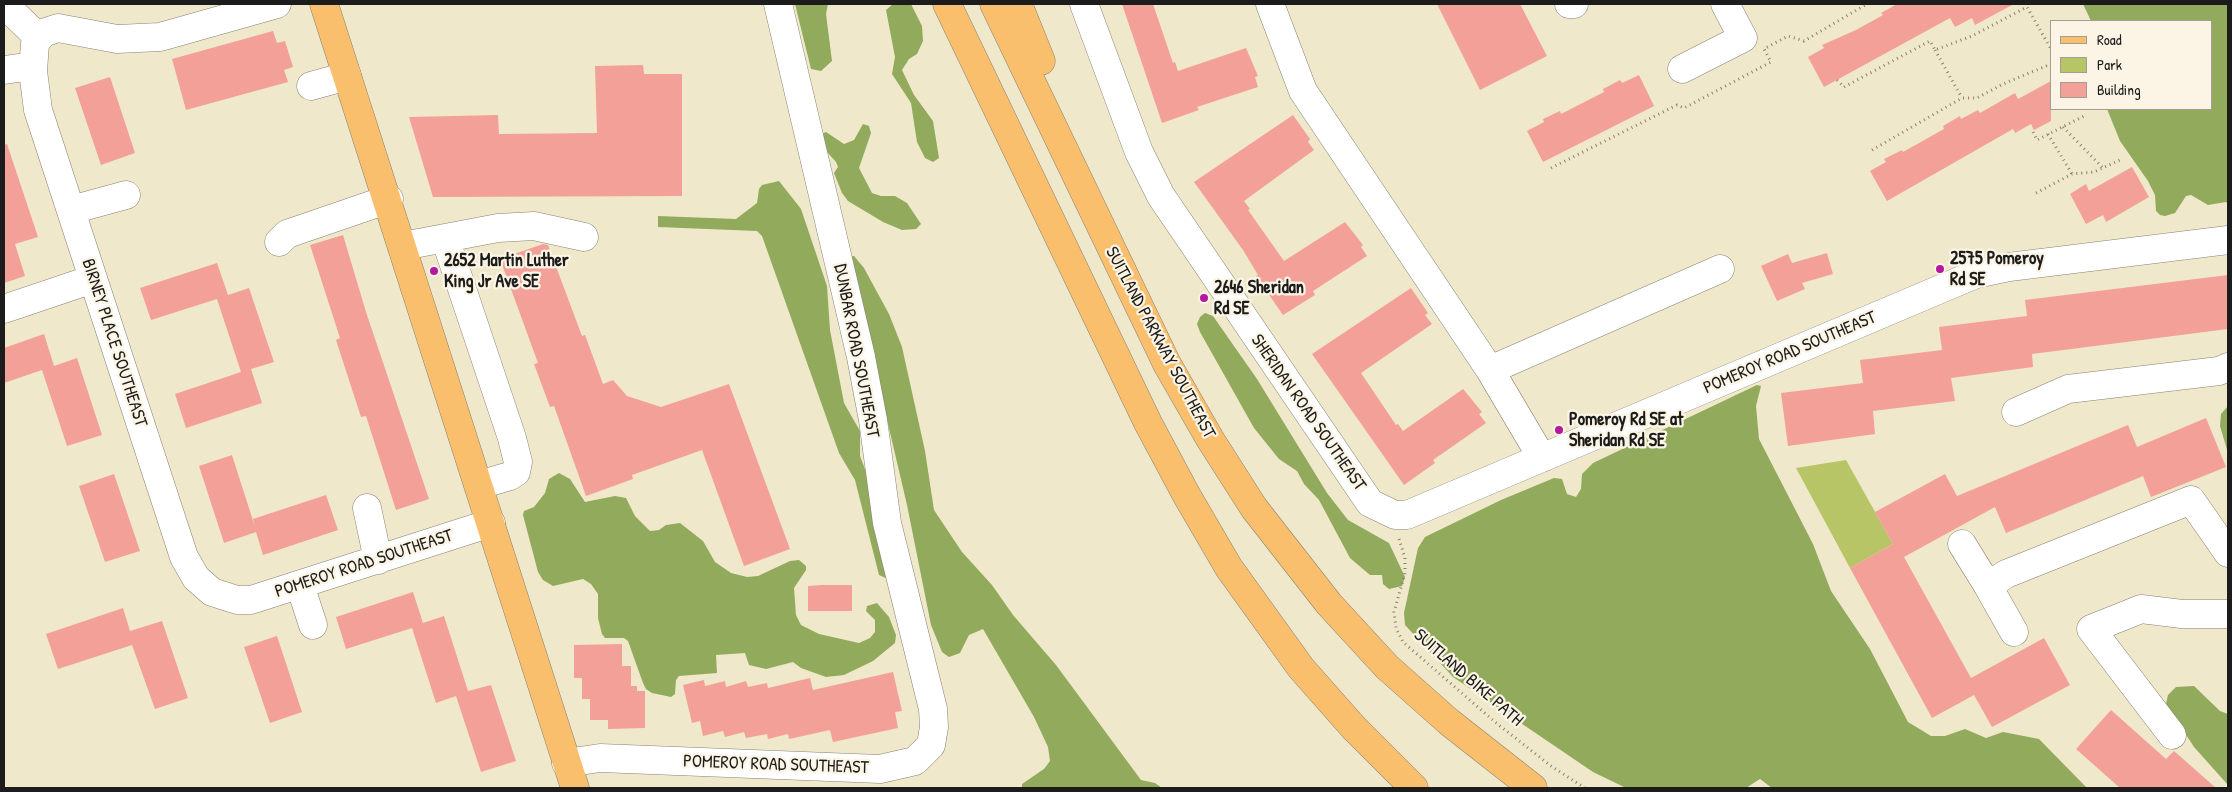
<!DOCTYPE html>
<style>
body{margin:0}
#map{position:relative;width:2232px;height:792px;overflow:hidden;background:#f0e8cb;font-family:"Patrick Hand",sans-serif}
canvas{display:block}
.frame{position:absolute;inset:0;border:5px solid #1c1c1c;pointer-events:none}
.legend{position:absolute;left:2050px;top:20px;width:162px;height:90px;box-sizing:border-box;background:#fcf5e5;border:1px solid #a29e95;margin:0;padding:6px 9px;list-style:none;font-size:15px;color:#1c1c1c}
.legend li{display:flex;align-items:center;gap:10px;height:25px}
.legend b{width:25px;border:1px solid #a29e95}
</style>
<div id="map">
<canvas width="2232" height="792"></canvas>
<div class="frame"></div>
<ul class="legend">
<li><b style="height:6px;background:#f9bf6d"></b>Road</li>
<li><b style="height:14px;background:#b7c567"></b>Park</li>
<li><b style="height:14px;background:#f3a098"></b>Building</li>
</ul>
</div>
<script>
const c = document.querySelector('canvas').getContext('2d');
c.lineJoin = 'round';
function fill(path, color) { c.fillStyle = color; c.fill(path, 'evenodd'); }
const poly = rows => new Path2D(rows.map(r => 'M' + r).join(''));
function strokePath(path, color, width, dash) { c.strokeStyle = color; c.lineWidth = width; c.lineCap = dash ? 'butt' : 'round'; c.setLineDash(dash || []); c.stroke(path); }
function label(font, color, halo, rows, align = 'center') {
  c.font = font + ' "Patrick Hand",sans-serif'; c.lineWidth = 4.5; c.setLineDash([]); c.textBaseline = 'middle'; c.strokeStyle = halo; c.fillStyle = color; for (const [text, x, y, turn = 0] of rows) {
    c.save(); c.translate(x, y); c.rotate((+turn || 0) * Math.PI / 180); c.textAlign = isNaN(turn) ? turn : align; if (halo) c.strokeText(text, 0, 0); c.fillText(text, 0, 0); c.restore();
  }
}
fill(poly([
 [1846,460,1893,544,1850,568,1796,468]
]), '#b7c567');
fill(poly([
 [795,4,828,4,826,14,832,61,821,71,811,69],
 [893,4,911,4,922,26,923,41,917,54,909,59,902,70,914,95,933,121,939,158,933,162,925,158,917,142,911,103,892,74,895,57,886,10],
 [2083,4,2228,5,2228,204,2226,202,2208,205,2191,195,2186,196,2175,213,2165,216,2160,215,2156,211,2155,195,2148,181,2120,141,2107,109,2211,109,2211,21,2091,21],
 [863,124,869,126,871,133,859,168,872,193,881,196,895,196,907,203,921,224,916,229,902,230,883,222,848,201,842,193,834,173,838,167,836,162,827,152,820,135,826,132,844,144,854,140],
 [779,181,801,209,827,286,830,330,844,403,860,431,860,456,880,509,888,579,879,575,855,480,839,453,762,236,757,231,658,227,658,216,736,219,757,203,759,189,762,185],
 [854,256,864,268,889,314,902,347,925,451,934,510,962,552,992,585,1013,615,1056,665,1141,780,1155,783,1162,788,1022,788,1022,784,1044,769,1050,761,1048,747,1034,717,983,629,969,635,960,653,949,657,942,652,931,625,907,505,849,257],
 [1205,313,1213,316,1257,379,1327,493,1348,520,1389,543,1405,577,1402,586,1389,589,1383,584,1382,575,1370,575,1350,558,1319,500,1304,484,1297,471,1279,459,1254,428,1200,332,1197,324,1200,317],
 [1757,385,1761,386,1756,406,1759,439,1813,544,1831,591,1870,649,1908,722,1931,736,1945,736,1965,729,1986,738,2003,732,2039,739,2087,788,1772,788,1760,779,1746,788,1626,788,1593,772,1453,677,1405,625,1404,613,1418,548,1425,537,1501,500,1554,478,1562,479,1567,494,1576,497,1581,489,1582,474,1593,463],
 [2228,406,2228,453,2220,426,2221,414],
 [559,473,570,479,585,502,615,496,626,498,635,516,650,531,659,530,666,525,680,523,703,541,715,562,731,573,747,577,758,576,790,561,799,560,806,566,806,570,794,588,796,615,801,625,819,634,859,643,870,638,875,632,875,620,866,611,867,606,877,603,889,617,896,635,895,643,873,661,844,675,826,677,801,668,793,662,766,669,749,665,745,653,716,655,717,673,679,676,676,680,675,694,671,697,652,693,646,689,643,683,628,641,624,638,605,638,602,634,598,618,598,594,591,584,583,579,553,586,543,580,538,572,523,515,524,511,534,507,545,493,549,479],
 [2194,686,2220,711,2228,714,2228,785,2194,747,2166,704,2168,695,2176,687]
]), '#91aa5c');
fill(poly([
 [1122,4,1153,4,1173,63,1175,62,1178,71,1246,48,1258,76,1255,77,1258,87,1197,107,1199,110,1162,123],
 [1437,4,1520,4,1547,56,1480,90],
 [1897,4,2014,4,1975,25,1972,18,1955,27,1950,18,1824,87,1808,57,1824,48,1822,45,1856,30,1883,15,1881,13],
 [273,31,277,43,285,41,293,67,284,70,288,82,186,110,172,59],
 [643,65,644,74,682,74,682,196,433,197,409,117,498,115,499,134,597,133,595,66],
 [1639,75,1654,106,1543,162,1527,131,1544,122,1543,119,1560,111,1561,114,1604,92,1603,89,1620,80,1622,83],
 [110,77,135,153,101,165,75,88],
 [2051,81,2051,121,2034,130,2031,124,2015,133,2013,129,1887,201,1870,171,1886,162,1884,159,1902,150,1903,152,1944,129,1943,126,1960,116,1961,119,1978,110,1980,113,2015,93,2018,99],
 [1293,115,1310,139,1308,142,1314,150,1244,201,1250,209,1248,210,1284,261,1345,222,1363,245,1361,247,1367,256,1313,291,1315,295,1283,315,1256,276,1258,275,1243,250,1194,182],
 [7,144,38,237,15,244,25,276,4,283,4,145],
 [2132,167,2149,197,2106,222,2103,215,2086,224,2070,194,2086,184,2089,191],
 [343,235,366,312,429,499,396,510,366,416,361,417,336,340,340,338,310,245],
 [543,244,548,245,582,336,585,335,603,384,613,380,627,396,661,407,729,384,790,549,744,566,702,450,632,475,633,479,586,496,554,406,550,407,534,364,538,363,500,259],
 [1827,253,1833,274,1802,283,1805,289,1777,301,1761,266,1788,254,1792,263],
 [217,263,228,295,249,288,274,362,251,369,262,403,186,428,175,394,241,372,217,299,151,320,140,288],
 [2228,275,2228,329,2032,354,2033,367,1951,378,1955,401,1873,411,1875,434,1788,446,1781,393,1863,383,1860,360,1942,350,1939,327,2027,316,2025,300],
 [1411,288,1428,313,1425,315,1432,324,1361,373,1396,425,1398,424,1403,431,1463,389,1482,412,1479,414,1486,423,1433,460,1435,463,1404,485,1312,354],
 [44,334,54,366,77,358,102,435,67,446,42,370,4,383,4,348],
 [2206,418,2226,467,2151,497,2143,476,2006,533,1995,507,1904,557,1971,678,2044,638,2070,685,1992,727,1974,695,1932,718,1850,568,1893,544,1875,512,1945,474,1957,496,2128,425,2137,447],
 [232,455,255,527,253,519,326,495,338,530,263,555,256,532,224,543,199,466],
 [114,474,140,551,105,562,79,486],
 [822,585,852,585,852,611,808,611,808,586],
 [413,592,423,623,444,616,468,691,491,685,516,761,481,772,456,696,436,703,412,628,346,649,336,617],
 [123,608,130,631,162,621,188,698,155,709,132,645,58,669,46,634],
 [277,636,302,712,270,723,244,647],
 [622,644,622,666,631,666,631,686,637,686,637,691,645,691,645,728,608,729,608,720,590,720,590,699,582,699,582,678,574,678,574,645],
 [893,672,902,711,895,712,898,728,833,742,830,730,789,739,788,734,768,739,767,734,746,738,744,732,725,737,723,731,703,736,700,721,692,723,683,685,704,680,705,686,725,681,726,687,746,681,748,687,767,683,768,688,810,678,813,690],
 [2111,710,2166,759,2174,751,2216,788,2120,788,2076,749]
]), '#f3a098');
const minor = poly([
 [4,4,39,38],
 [277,4,160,37,117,39,58,28,43,33,35,43,33,71,38,110,184,557,196,578,212,592,237,600,251,600,491,523],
 [1084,4,1139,152,1161,196,1370,503,1395,515,1407,515,1976,274,2009,267,2228,240],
 [1270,4,1303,91,1490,370,1542,458],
 [1569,4,1574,4],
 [1682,69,1743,38,1725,4],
 [4,70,33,66],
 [311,86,347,76],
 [71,210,126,195],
 [445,238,512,438,518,462,516,472,510,476,479,485],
 [279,242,287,234,389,199],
 [403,246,498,228,534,226,584,237],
 [4,309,93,279],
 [1490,370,1720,269],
 [2016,412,2068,389,2219,371,2228,367],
 [367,508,378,560],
 [1962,544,1988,586,2006,574,2191,500,2228,553],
 [300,585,313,625],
 [1988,586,2014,632],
 [2172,735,2091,629,2141,609,2182,614,2228,614],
 [566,763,600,758,880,769,915,761,931,745,934,727,933,709,887,523,873,420,861,357,778,4]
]);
const major = poly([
 [324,4,575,788]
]);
const highway = poly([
 [947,4,1148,423,1187,496,1229,568,1301,668,1354,728,1414,788],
 [994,4,1167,364,1210,439,1254,508,1329,604,1387,667,1449,722,1533,788],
 [1018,4,1041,61]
]);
strokePath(minor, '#868274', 29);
strokePath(major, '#868274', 29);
strokePath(highway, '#868274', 29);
strokePath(poly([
 [1935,50,1962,98],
 [1837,80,1844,87,1930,41,1935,50,1972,36,2027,7,2051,49],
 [2063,127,2103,168],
 [2033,132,2037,140,2086,115],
 [2048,134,2072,174],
 [1872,150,1962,98,1977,98,2003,84,2051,64],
 [1551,168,1677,105,1684,108,1771,62,1764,49,1788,36,1804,41,1867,4],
 [2036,193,2072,174,2094,172,2120,160],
 [1399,539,1405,558,1405,573,1394,612,1396,628,1403,642,1495,722,1551,766,1585,788]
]), '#868274', 3, [1, 4]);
strokePath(minor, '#fff', 28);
strokePath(major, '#f9bf6d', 28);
strokePath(highway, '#f9bf6d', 28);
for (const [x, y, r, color] of [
 [1940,269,5,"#b5179e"],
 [434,271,5,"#b5179e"],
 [1204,298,5,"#b5179e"],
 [1559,430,5,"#b5179e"]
]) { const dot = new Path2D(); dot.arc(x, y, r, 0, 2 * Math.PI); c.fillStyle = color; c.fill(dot); strokePath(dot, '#fcf5e5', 2); }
label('bold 18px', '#1c1c1c', '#fcf5e5', [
 ["2575 Pomeroy",1950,259],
 ["Rd SE",1950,280],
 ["2652 Martin Luther",444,261],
 ["King Jr Ave SE",444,282],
 ["2646 Sheridan",1214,288],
 ["Rd SE",1214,309],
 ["Pomeroy Rd SE at",1569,420],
 ["Sheridan Rd SE",1569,441]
], 'left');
label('18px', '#1c1c1c', '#fcf5e5', [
 ["BIRNEY PLACE SOUTHEAST",114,343,72],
 ["SUITLAND PARKWAY SOUTHEAST",1160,343,62],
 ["DUNBAR ROAD SOUTHEAST",856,351,79],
 ["POMEROY ROAD SOUTHEAST",1790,353,-23],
 ["SHERIDAN ROAD SOUTHEAST",1308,413,55],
 ["POMEROY ROAD SOUTHEAST",364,564,-18],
 ["SUITLAND BIKE PATH",1468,678,41],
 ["POMEROY ROAD SOUTHEAST",776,765,2]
]);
</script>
